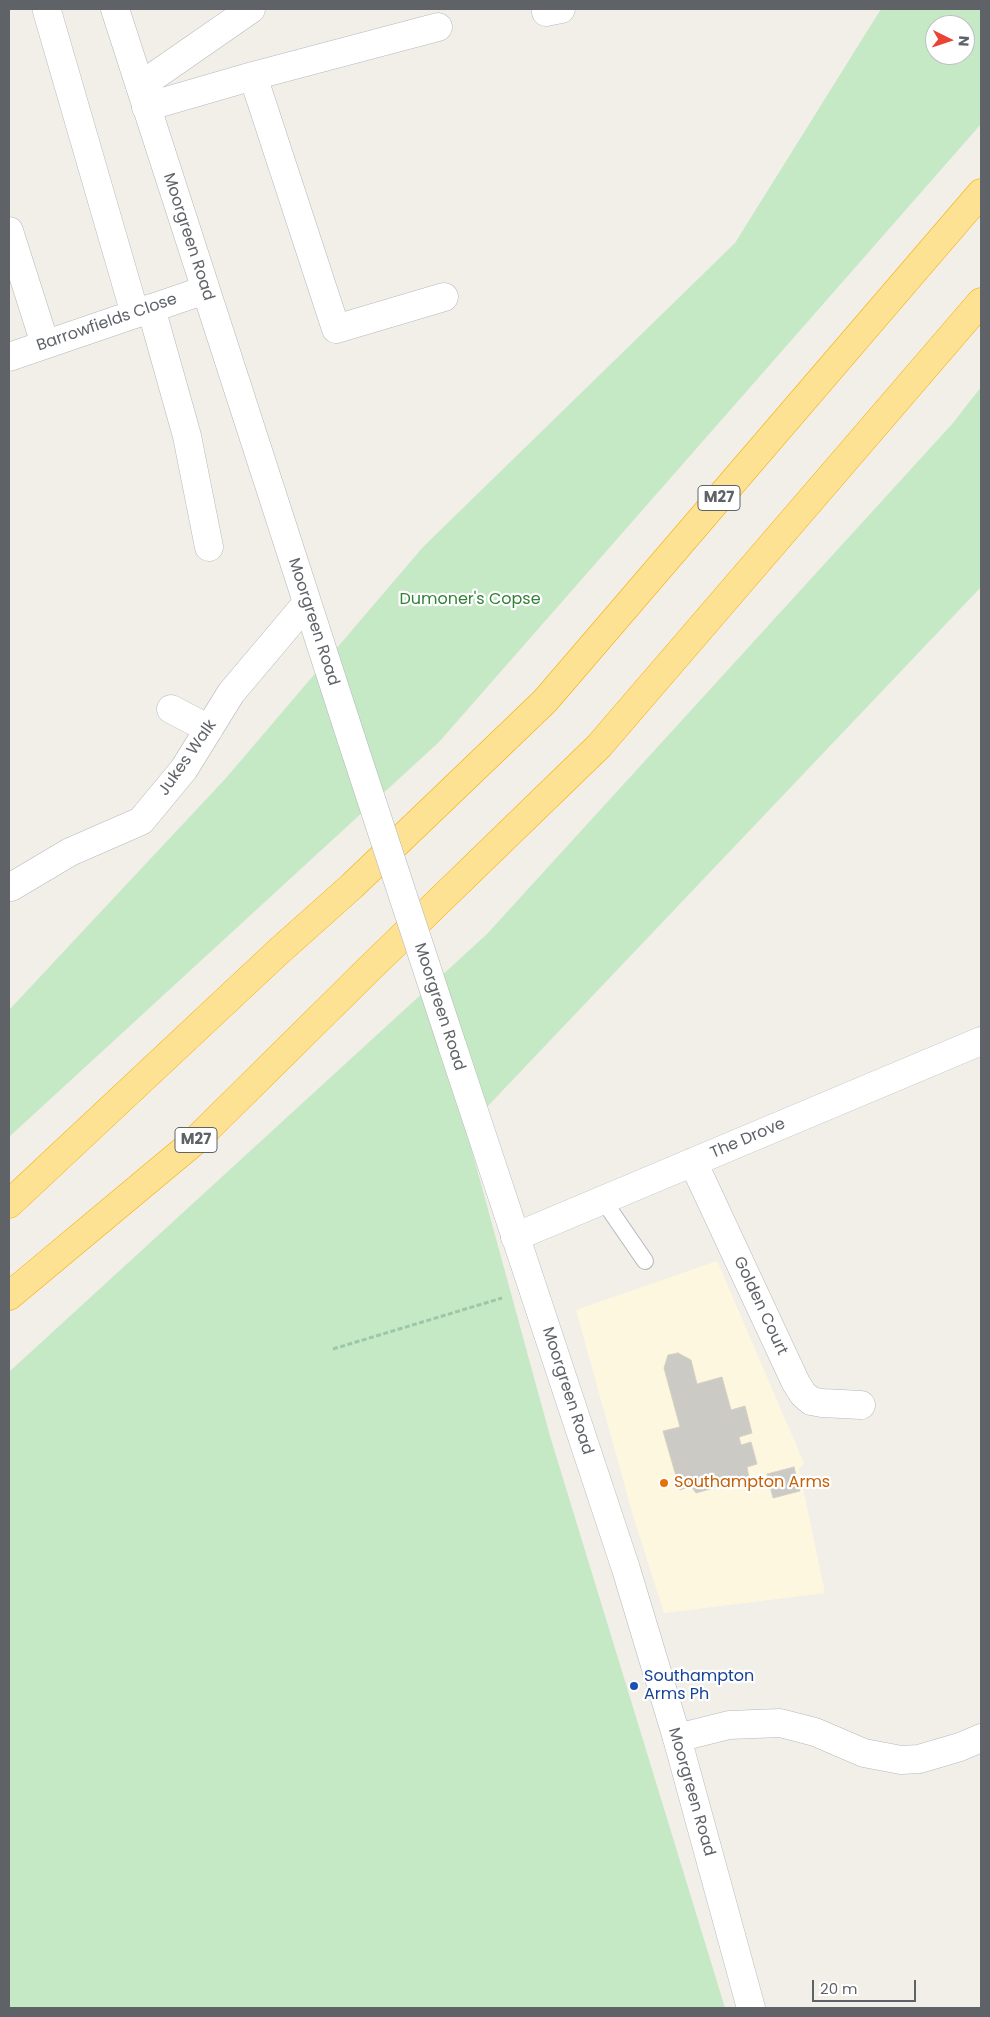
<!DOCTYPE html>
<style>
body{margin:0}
#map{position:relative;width:990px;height:2017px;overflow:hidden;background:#f1efe8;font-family:Poppins,sans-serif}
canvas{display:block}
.frame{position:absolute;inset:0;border:10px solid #5f6368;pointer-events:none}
.north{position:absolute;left:925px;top:15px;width:50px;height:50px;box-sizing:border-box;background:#fff;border:1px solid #bfc1c3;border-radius:50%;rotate:94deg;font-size:14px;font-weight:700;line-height:20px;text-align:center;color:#5f6368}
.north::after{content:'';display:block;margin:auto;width:18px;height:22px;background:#ea4335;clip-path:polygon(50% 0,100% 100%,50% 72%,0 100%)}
.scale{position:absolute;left:812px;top:1980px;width:104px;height:22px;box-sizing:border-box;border:2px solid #5f6368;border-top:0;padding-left:6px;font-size:15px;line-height:18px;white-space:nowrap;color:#5f6368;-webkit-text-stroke:4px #fff;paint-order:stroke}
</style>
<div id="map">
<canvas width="990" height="2017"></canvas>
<div class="frame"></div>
<div class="north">N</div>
<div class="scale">20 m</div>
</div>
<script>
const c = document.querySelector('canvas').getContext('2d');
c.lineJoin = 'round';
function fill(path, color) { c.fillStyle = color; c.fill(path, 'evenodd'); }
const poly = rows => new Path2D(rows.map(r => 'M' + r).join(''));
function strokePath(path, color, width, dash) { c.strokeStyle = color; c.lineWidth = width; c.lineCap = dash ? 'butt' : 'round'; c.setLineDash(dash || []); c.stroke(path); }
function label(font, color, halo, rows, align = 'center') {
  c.font = font + ' Poppins,sans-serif'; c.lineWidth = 4.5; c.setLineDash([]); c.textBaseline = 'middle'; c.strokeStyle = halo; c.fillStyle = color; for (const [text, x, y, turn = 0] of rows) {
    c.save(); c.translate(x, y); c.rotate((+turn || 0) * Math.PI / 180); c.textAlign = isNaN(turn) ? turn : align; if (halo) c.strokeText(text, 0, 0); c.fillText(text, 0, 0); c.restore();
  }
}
fill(poly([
 [717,1261,804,1463,799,1469,825,1593,664,1613,632,1512,576,1310]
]), '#fef7e0');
fill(poly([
 [881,9,981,9,981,124,439,742,9,1137,9,1010,226,778,423,547,735,243],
 [935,25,965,25,965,55,935,55],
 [981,387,981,587,466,1129,550,1436,725,2008,9,2008,9,1372,487,934,953,423]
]), '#c5e8c5');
const building = poly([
 [678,1353,691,1360,697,1384,722,1377,731,1410,745,1406,752,1433,739,1437,741,1445,751,1442,757,1464,747,1467,749,1478,696,1493,691,1486,680,1490,663,1431,680,1427,664,1368,668,1355,678,1353],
 [794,1467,800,1491,773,1498,767,1474,794,1467]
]);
fill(building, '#cccac5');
strokePath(building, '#d6d1c6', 1);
const service = poly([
 [603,1200,645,1261]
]);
const minor = poly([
 [47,11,135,314],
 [546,12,561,9],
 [253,76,336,329,444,297],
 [140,86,251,9],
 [146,107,253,76,438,27],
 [9,231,45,344],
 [151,308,187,436,209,547],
 [9,357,205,290],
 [171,709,209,729],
 [11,887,70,852,141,821,184,769,231,693,306,604],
 [693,1162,796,1383,803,1394,811,1401,822,1403,861,1405],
 [515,1237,981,1041],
 [677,1738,729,1725,780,1723,815,1732,864,1753,901,1760,919,1759,960,1747,981,1738]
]);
const tertiary = poly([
 [115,9,352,741],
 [452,1045,626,1569,677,1738,751,2008]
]);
const motorway = poly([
 [9,1204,278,952,352,886,545,701,981,193],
 [9,1296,195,1141,370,968,599,746,981,302]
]);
strokePath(service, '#b5b8bc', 18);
strokePath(minor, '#b5b8bc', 29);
strokePath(tertiary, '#b5b8bc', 29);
strokePath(motorway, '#f9ab00', 29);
strokePath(poly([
 [333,1349,502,1298]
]), '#9cc7a9', 3, [5, 2.5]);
strokePath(service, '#fff', 16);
strokePath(minor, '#fff', 28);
strokePath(tertiary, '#fff', 28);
strokePath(motorway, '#fde293', 28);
const tertiaryBridge = poly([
 [352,741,452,1045]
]);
strokePath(tertiaryBridge, '#b5b8bc', 29, []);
strokePath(tertiaryBridge, '#fff', 28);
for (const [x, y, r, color] of [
 [664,1483,5,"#e8710a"],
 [634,1686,5,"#1a4fb4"]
]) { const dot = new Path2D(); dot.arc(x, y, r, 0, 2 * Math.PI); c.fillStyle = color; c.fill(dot); strokePath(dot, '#fff', 2); }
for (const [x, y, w] of [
 [719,498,42],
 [196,1140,42]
]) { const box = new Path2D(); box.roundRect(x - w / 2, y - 12.5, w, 25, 4); c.fillStyle = '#fff'; c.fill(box); strokePath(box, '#5f6368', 1); }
label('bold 15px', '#5f6368', null, [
 ["M27",719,498],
 ["M27",196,1140]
]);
label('16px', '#5f6368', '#fff', [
 ["Moorgreen Road",188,237,72],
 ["Barrowfields Close",107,323,-19],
 ["Moorgreen Road",313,622,72],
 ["Jukes Walk",188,758,-55],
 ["Moorgreen Road",439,1007,72],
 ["The Drove",748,1139,-23],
 ["Golden Court",760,1306,65],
 ["Moorgreen Road",567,1391,72],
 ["Moorgreen Road",691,1792,74]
]);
label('16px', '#348238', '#fff', [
 ["Dumoner's Copse",470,600]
]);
label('16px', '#c56008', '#fff', [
 ["Southampton Arms",674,1483]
], 'left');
label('16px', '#164399', '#fff', [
 ["Southampton",644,1677],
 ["Arms Ph",644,1695]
], 'left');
</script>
